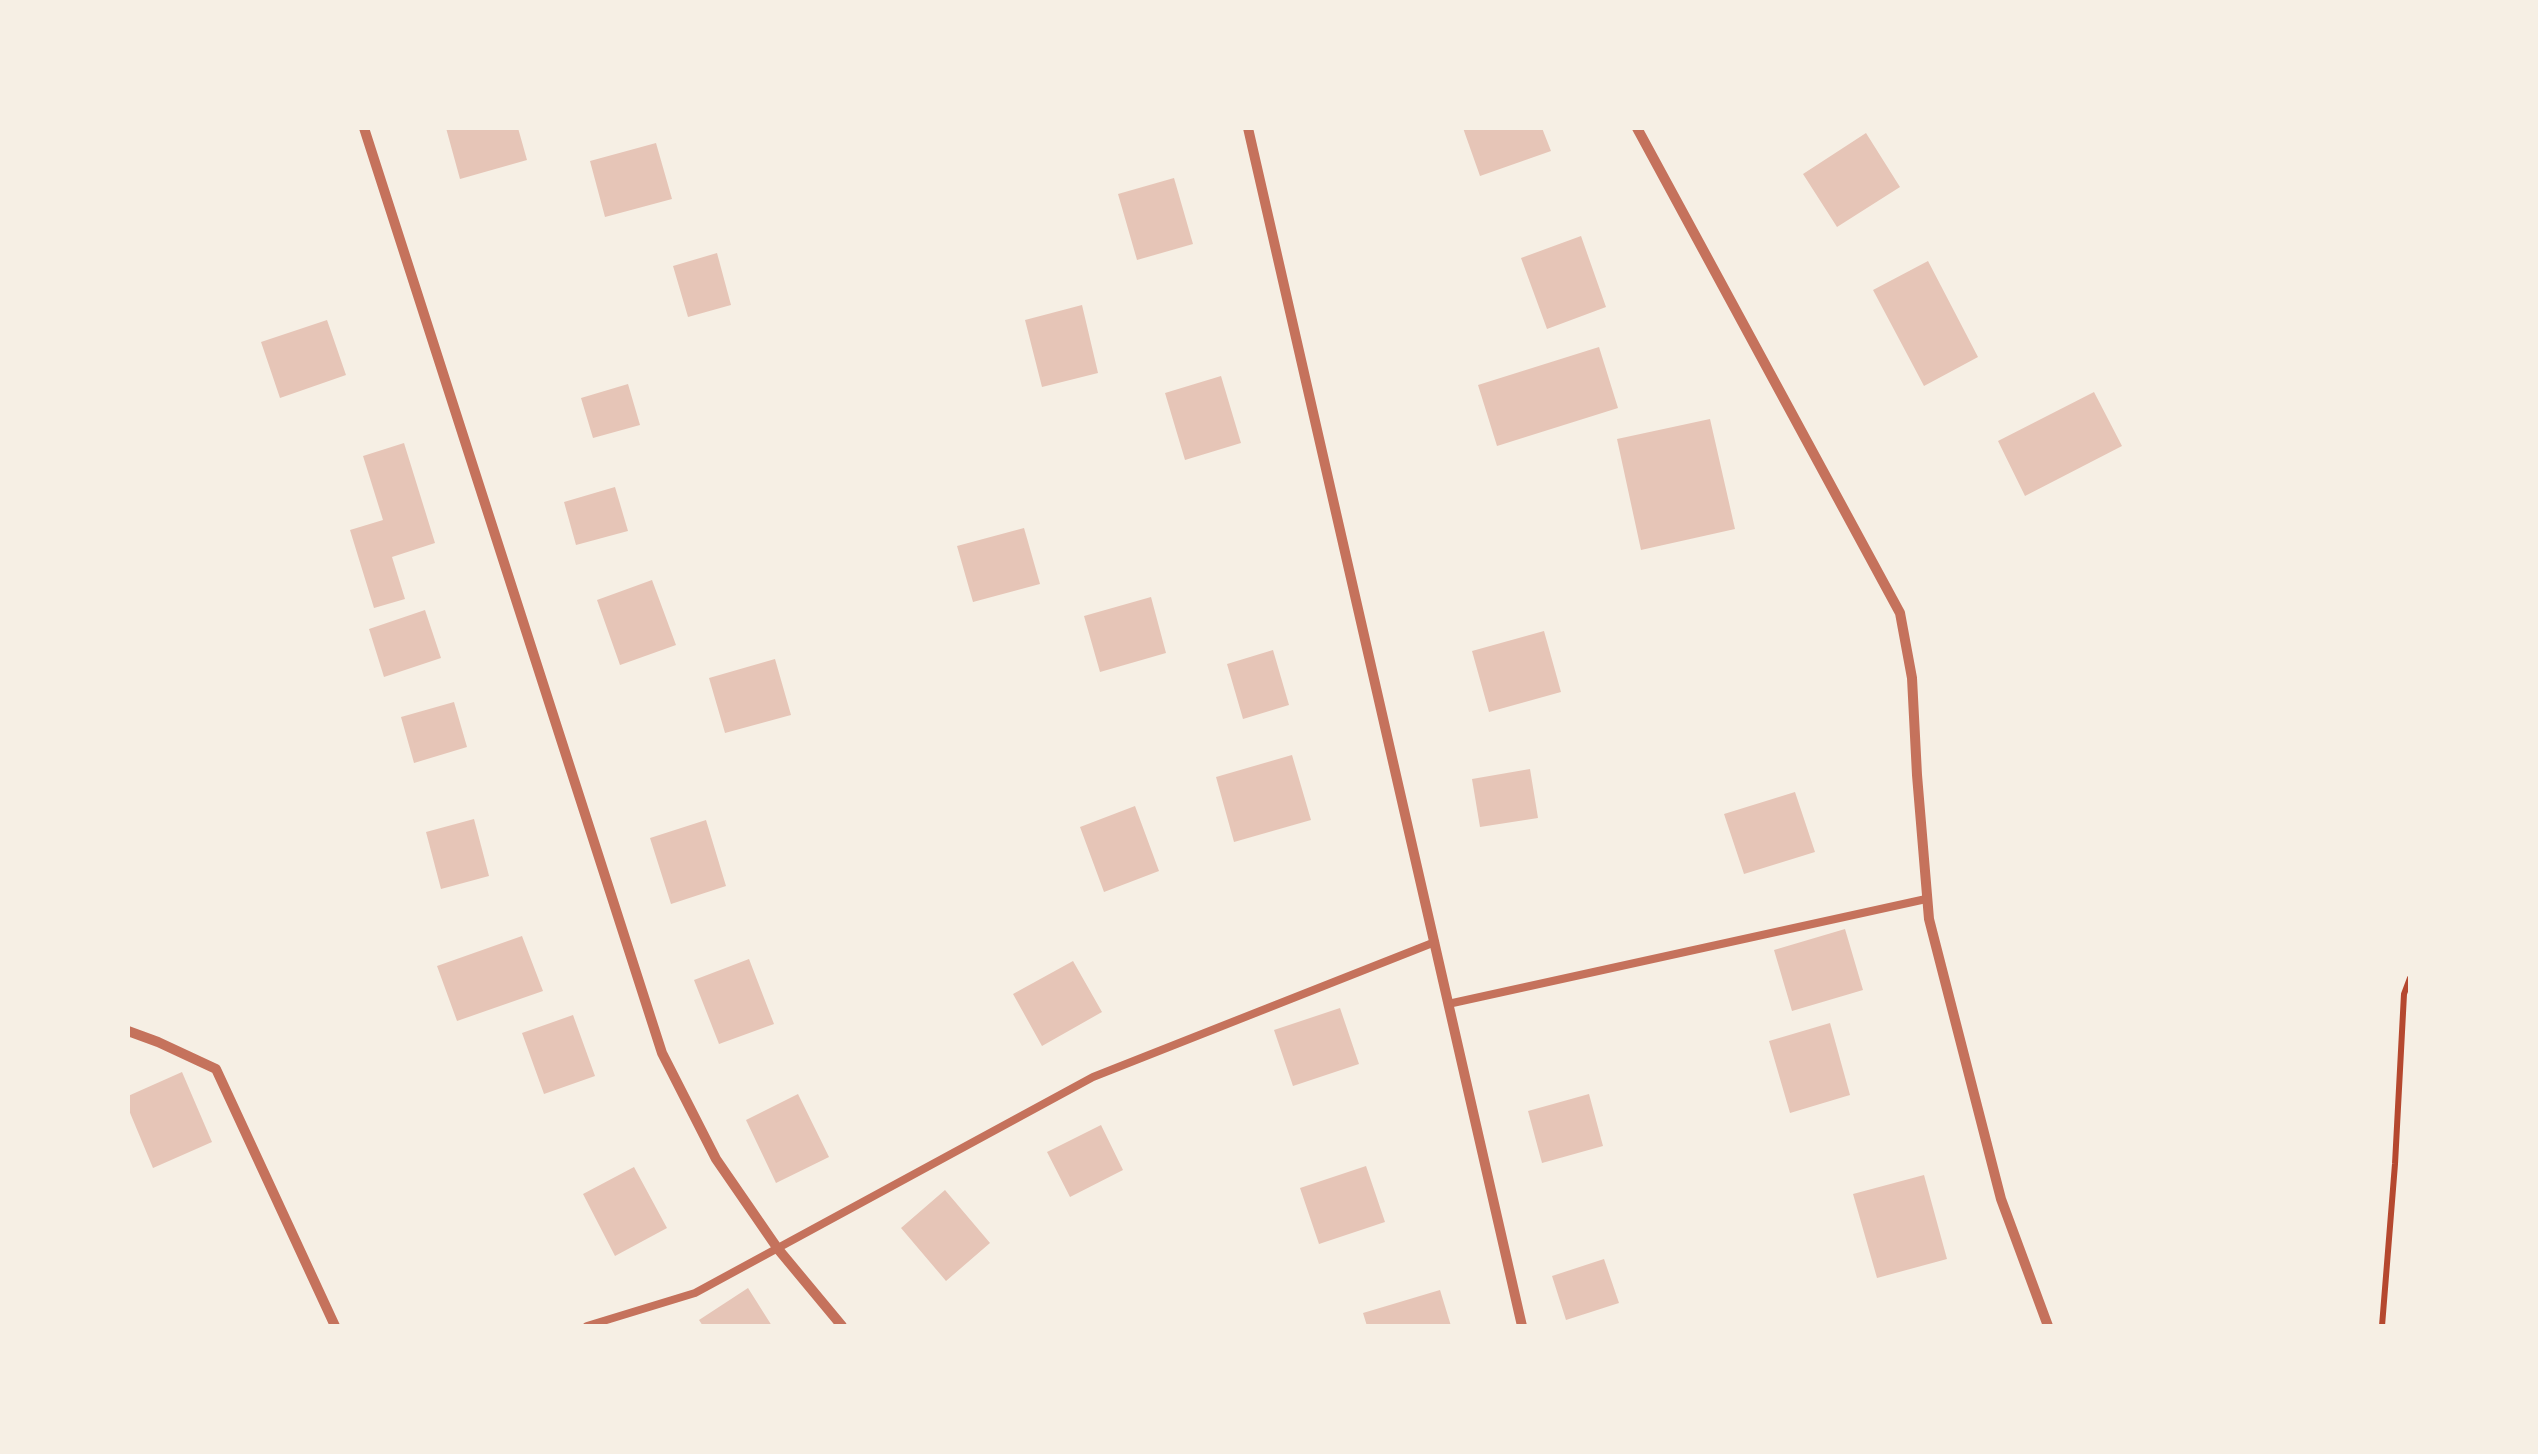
<!DOCTYPE html>
<style>
body{margin:0}
#map{position:relative;width:2538px;height:1454px;overflow:hidden;background:#f6efe4;font-family:"Noto Serif",serif}
canvas{display:block}
.frame{position:absolute;inset:0;border:130px solid #f6efe4;pointer-events:none}
</style>
<div id="map">
<canvas width="2538" height="1454"></canvas>
<div class="frame"></div>
</div>
<script>
const c = document.querySelector('canvas').getContext('2d');
c.lineJoin = 'round';
function fill(path, color) { c.fillStyle = color; c.fill(path, 'evenodd'); }
const poly = rows => new Path2D(rows.map(r => 'M' + r).join(''));
function strokePath(path, color, width, dash) { c.strokeStyle = color; c.lineWidth = width; c.lineCap = dash ? 'butt' : 'round'; c.setLineDash(dash || []); c.stroke(path); }
fill(poly([
 [446,128,518,128,527,160,460,179],
 [1463,128,1542,128,1551,151,1480,176],
 [1866,133,1900,187,1837,227,1803,174],
 [656,143,672,199,605,217,590,161],
 [1174,178,1193,244,1137,260,1118,194],
 [1581,236,1606,307,1547,329,1521,258],
 [717,253,731,305,688,317,673,266],
 [1928,261,1978,357,1924,386,1873,290],
 [1082,305,1098,373,1042,387,1025,320],
 [327,320,346,375,280,398,261,342],
 [1599,347,1618,408,1497,446,1478,385],
 [1221,376,1241,443,1185,460,1165,393],
 [628,384,640,425,593,438,581,398],
 [2094,392,2122,446,2025,496,1998,441],
 [1710,419,1735,529,1641,550,1617,439],
 [404,443,435,543,392,557,405,599,374,608,350,530,383,520,363,456],
 [615,487,628,531,576,545,564,502],
 [1024,528,1040,584,973,602,957,546],
 [652,580,676,645,620,665,597,600],
 [1151,597,1166,653,1100,672,1084,616],
 [425,610,441,658,384,677,369,629],
 [1544,631,1561,692,1489,712,1472,651],
 [1273,650,1289,705,1243,719,1227,664],
 [775,659,791,715,725,733,709,678],
 [454,702,467,747,414,763,401,717],
 [1292,755,1311,820,1234,842,1216,777],
 [1530,769,1538,818,1480,827,1472,779],
 [1795,792,1815,852,1744,874,1724,814],
 [1135,806,1159,871,1104,892,1080,827],
 [474,819,489,876,441,889,426,832],
 [706,820,726,886,671,904,650,838],
 [1845,929,1863,990,1792,1011,1774,950],
 [522,936,543,991,457,1021,437,966],
 [749,959,774,1024,719,1044,694,980],
 [1073,961,1102,1012,1042,1046,1013,994],
 [1340,1008,1359,1064,1293,1086,1274,1030],
 [573,1015,595,1076,544,1094,522,1033],
 [1830,1023,1850,1095,1790,1113,1769,1041],
 [182,1072,212,1142,153,1168,128,1108,128,1096],
 [798,1094,829,1157,776,1183,746,1120],
 [1589,1094,1603,1146,1542,1163,1528,1111],
 [1101,1125,1123,1170,1070,1197,1047,1152],
 [1366,1166,1385,1222,1319,1244,1300,1188],
 [634,1167,667,1228,615,1256,583,1194],
 [1924,1175,1947,1259,1877,1278,1853,1194],
 [945,1190,990,1243,946,1281,901,1228],
 [1604,1259,1619,1303,1566,1320,1552,1276],
 [748,1288,772,1326,703,1326,699,1320],
 [1440,1290,1451,1326,1367,1326,1363,1313]
]), '#e6c5b7');
strokePath(poly([
 [2382,1326,2395,1164,2404,994,2410,978]
]), '#b5482f', 6);
strokePath(poly([
 [1448,1004,1926,899],
 [587,1326,695,1293,1093,1077,1435,942]
]), '#c5725c', 8);
strokePath(poly([
 [364,128,662,1053,716,1159,778,1249,842,1326],
 [1248,128,1522,1326],
 [1637,128,1900,613,1912,678,1917,775,1929,919,2001,1199,2048,1326],
 [128,1031,158,1042,216,1069,335,1326]
]), '#c5725c', 10);
</script>
